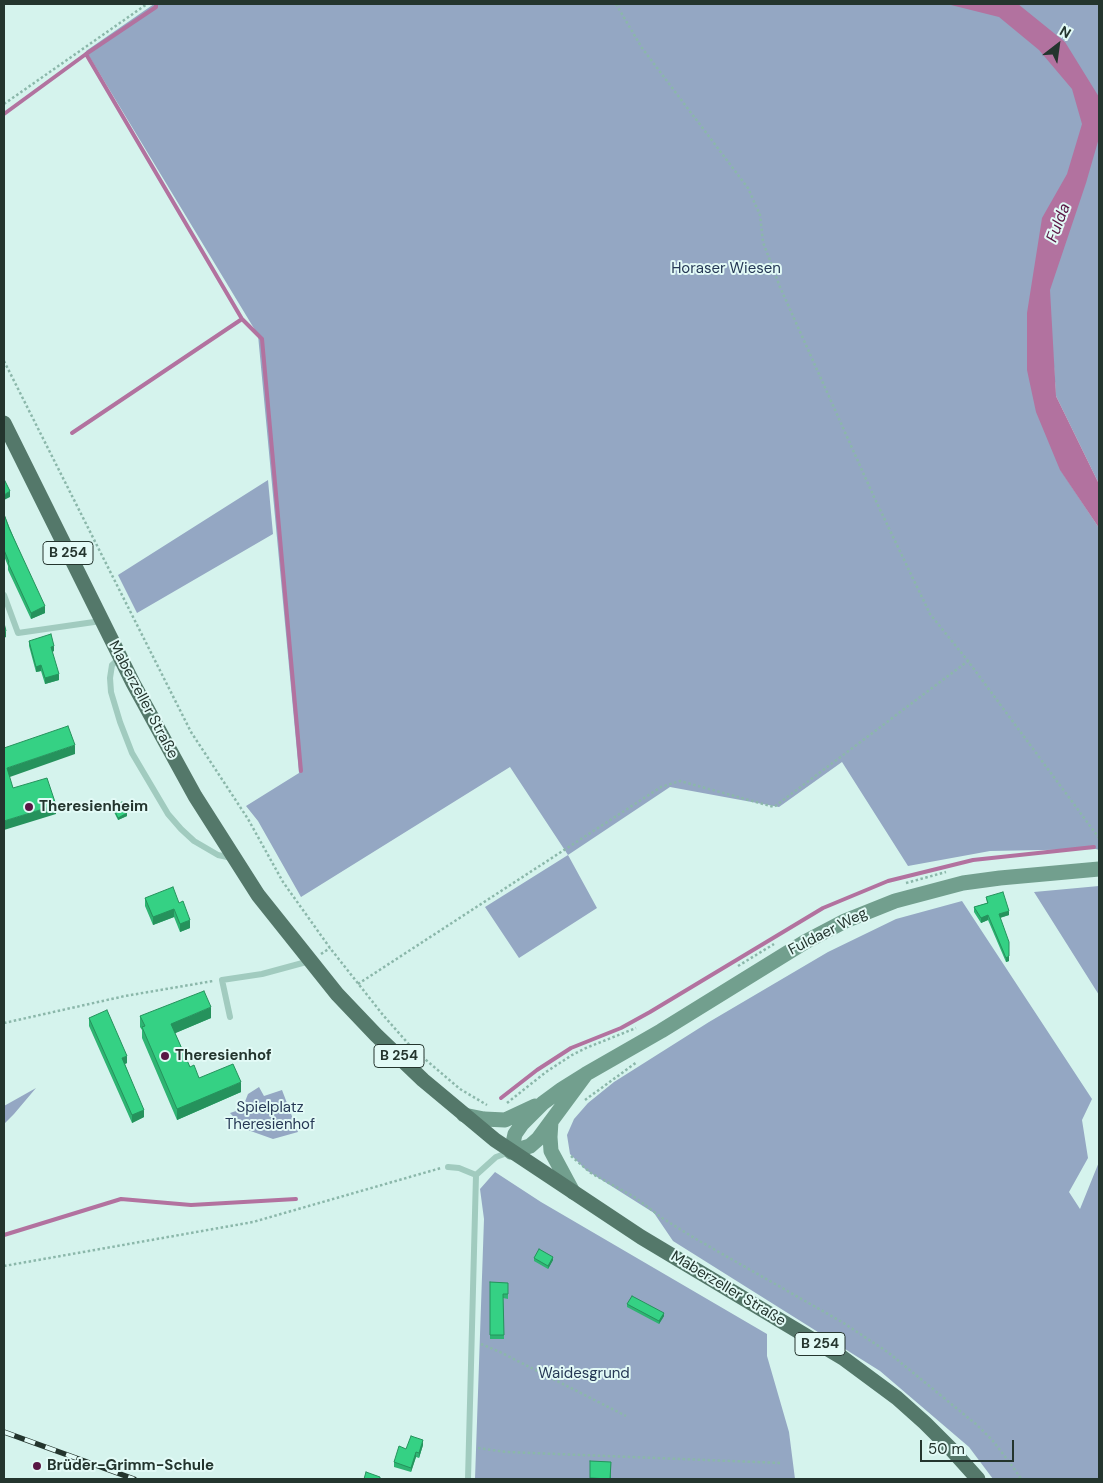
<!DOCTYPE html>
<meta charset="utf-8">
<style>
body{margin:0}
#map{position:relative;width:1103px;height:1483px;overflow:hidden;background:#d5f3ed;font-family:"DM Sans",sans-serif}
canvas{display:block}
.frame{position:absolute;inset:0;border:5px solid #24352e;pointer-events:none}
.north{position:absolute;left:1033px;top:20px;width:50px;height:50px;-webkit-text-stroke:4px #e2faf6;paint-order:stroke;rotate:30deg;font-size:14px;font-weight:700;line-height:20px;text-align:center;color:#24352e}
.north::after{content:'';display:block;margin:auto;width:18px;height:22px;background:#24352e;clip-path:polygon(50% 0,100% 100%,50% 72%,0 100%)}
.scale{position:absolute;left:920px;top:1440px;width:94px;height:22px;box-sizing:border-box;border:2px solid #24352e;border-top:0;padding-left:6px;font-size:15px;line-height:18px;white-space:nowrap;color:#24352e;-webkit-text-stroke:4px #e2faf6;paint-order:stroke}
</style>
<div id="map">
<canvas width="1103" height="1483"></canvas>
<div class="frame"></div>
<div class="north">N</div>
<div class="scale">50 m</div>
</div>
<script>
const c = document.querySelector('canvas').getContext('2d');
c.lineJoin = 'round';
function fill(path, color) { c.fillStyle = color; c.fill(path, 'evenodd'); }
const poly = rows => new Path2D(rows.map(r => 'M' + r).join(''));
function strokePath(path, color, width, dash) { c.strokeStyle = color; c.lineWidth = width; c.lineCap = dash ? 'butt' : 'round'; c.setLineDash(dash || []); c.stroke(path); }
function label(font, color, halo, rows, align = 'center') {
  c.font = font + ' "DM Sans",sans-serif'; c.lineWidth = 4; c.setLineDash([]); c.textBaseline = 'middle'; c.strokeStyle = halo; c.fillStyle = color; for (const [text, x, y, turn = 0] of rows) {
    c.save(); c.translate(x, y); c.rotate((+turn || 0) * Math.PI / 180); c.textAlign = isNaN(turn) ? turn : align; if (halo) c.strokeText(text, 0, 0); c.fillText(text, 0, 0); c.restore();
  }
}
fill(poly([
 [154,4,1099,4,1099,484,1056,396,1053,352,1060,469,1099,528,1099,850,1096,849,990,851,908,866,842,762,779,807,670,787,568,855,597,908,519,958,485,907,568,855,510,767,301,897,258,821,246,806,299,773,258,335,86,51],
 [268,480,273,534,137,613,118,575],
 [1099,886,1099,995,1034,892],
 [962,901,1092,1099,1082,1120,1088,1158,1069,1192,1080,1209,1099,1162,1099,1479,993,1479,969,1447,880,1371,673,1241,654,1213,586,1170,570,1154,567,1135,574,1119,588,1103,614,1082,709,1022,828,952,896,919],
 [259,1087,264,1096,282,1090,298,1132,273,1139,245,1129,230,1113,242,1109,248,1094],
 [36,1088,14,1114,4,1124,4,1106],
 [495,1172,541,1202,767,1334,767,1356,789,1432,795,1479,475,1479,484,1219,480,1189]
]), '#94a7c3');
fill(poly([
 [947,4,1018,4,1065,42,1099,97,1099,138,1086,183,1050,290,1056,396,1099,484,1099,528,1060,470,1036,412,1027,370,1027,313,1042,218,1067,174,1082,124,1072,89,1039,50,999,17]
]), '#b2729f');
strokePath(poly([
 [156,4,156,7,86,54,242,319,262,339,301,771],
 [4,114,86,54],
 [72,433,242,319],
 [501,1098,537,1070,571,1048,621,1028,650,1012,823,908,888,881,973,860,1094,847],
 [4,1235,121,1199,191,1205,296,1199]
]), '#b2729f', 4);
strokePath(poly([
 [616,4,642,48,748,188,760,215,763,242,780,287,874,497,930,614,968,661],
 [4,104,147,4],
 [4,361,191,732,248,819,283,882,330,948,383,1015,413,1049,460,1089,487,1105],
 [906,883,946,872],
 [321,954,330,948],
 [738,966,774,944],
 [358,984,661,787,680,781,774,807,968,661,1099,838],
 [4,1023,125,996,213,981],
 [585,1100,637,1062],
 [507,1103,546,1072,572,1055,586,1048,636,1028],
 [571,1156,591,1173,636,1198,662,1218,696,1239,842,1322,889,1353,977,1425,993,1441,1013,1467,1021,1479],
 [4,1266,253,1222,441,1168],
 [481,1344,500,1352,626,1416],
 [478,1448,506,1452,781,1463]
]), '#8bb7aa', 2.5, [2.5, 2.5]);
strokePath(poly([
 [4,595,18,633,101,621],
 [120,658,112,665,110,678,111,692,120,722,132,753,168,814,181,829,194,841,218,855,232,858],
 [230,1017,222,980,262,974,310,961],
 [448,1167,459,1168,476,1175],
 [468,1479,476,1175,496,1157,510,1152]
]), '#a1cbbf', 6);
strokePath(poly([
 [586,1074,538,1139,530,1146,511,1152,515,1134,522,1124,543,1103,562,1089,586,1074,661,1031,805,942,845,921,895,901,963,883,1000,878,1099,869],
 [464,1115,484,1119,505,1120,535,1106],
 [551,1121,550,1137,551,1151,573,1192]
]), '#729f8e', 15);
strokePath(poly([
 [4,423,133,683,195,796,258,895,337,994,376,1035,423,1080,495,1140,641,1237,843,1358,897,1398,925,1423,951,1449,978,1479]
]), '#54786a', 15);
const rail = poly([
 [4,1432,134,1479]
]);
strokePath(rail, '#24352e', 5.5);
strokePath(rail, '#e2faf6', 4, [11]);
fill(poly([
 [4,514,45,613,31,619,8,570,8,566,4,556],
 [29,641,54,651,52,652,59,680,45,684,41,671,36,672,29,646],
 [113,807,127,816,118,820,113,810],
 [986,897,1009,915,1000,918,1009,961,1006,962,988,920,981,923,974,912,974,907,987,903],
 [145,898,179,903,190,928,180,932,174,917,153,925,145,906],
 [140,1016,211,1018,175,1033,190,1067,199,1078,241,1092,177,1120,142,1038,142,1030,140,1027],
 [89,1018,127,1063,125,1064,144,1117,132,1123,89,1026],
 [534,1258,553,1260,548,1269,534,1261],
 [490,1282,508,1283,508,1299,503,1298,504,1339,490,1339],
 [627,1304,664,1316,659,1324,627,1307],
 [423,1445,419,1458,416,1457,411,1472,394,1467,394,1462,406,1449],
 [590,1461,611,1462,611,1479,590,1479]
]), '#2eb472');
fill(poly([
 [10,491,10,497,4,500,4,495],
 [45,606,45,613,31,619,31,613],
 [6,631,6,637,4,638,4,632],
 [54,646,54,651,51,652,51,647],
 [41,665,41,671,36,672,36,667],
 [59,674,59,680,45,684,45,678],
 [75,745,75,754,7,778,7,768],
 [56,805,56,814,4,830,4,838,4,821],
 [127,813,127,816,118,820,118,818],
 [174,909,174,917,153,925,153,917],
 [1009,911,1009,915,999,918,999,914],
 [988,915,988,920,981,923,981,918],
 [190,920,190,928,180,932,180,924],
 [1009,956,1009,961,1006,962,1006,958],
 [211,1007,211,1018,171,1035,171,1024],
 [127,1056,127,1063,122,1065,122,1058],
 [241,1082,241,1092,177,1120,177,1109],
 [144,1110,144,1117,132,1123,132,1115],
 [553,1257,553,1260,548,1269,548,1266],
 [664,1313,664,1316,659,1324,659,1321],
 [423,1440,423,1445,419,1458,419,1453],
 [416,1452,416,1457,411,1472,411,1468]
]), '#25925c');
const building = poly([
 [4,479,10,491,4,495,4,479],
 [4,514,9,528,45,606,31,613,8,563,9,562,4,550,4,514],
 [4,623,6,631,4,632,4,623],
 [51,634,54,646,51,647,59,674,45,678,41,665,36,667,29,641,51,634],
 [68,726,75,745,7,768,13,788,47,778,56,805,4,821,4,748,68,726],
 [122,802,127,813,118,818,113,807,122,802],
 [173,887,179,903,183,901,190,920,180,924,174,909,153,917,145,898,173,887],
 [1003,892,1009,911,999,914,1009,942,1009,956,1006,958,988,915,981,918,974,907,988,903,986,897,1003,892],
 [204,991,211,1007,171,1024,190,1067,194,1065,199,1078,233,1064,241,1082,177,1109,142,1027,145,1026,140,1016,204,991],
 [107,1010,127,1056,122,1058,144,1110,132,1115,89,1018,107,1010],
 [539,1249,553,1257,548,1266,534,1258,539,1249],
 [490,1282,508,1283,508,1294,503,1294,504,1335,490,1335,490,1282],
 [632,1296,664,1313,659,1321,627,1304,632,1296],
 [411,1436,423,1440,419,1453,416,1452,411,1468,394,1462,399,1446,406,1449,411,1436],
 [590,1461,611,1462,610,1479,590,1478,590,1461],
 [366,1472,380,1477,380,1479,364,1479,366,1472]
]);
fill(building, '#35d184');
strokePath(building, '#25925c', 1);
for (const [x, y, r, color] of [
 [29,807,5,"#591744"],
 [165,1056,5,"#591744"],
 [37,1466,5,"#591744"]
]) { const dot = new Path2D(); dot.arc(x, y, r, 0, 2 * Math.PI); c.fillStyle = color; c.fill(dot); strokePath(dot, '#e2faf6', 2); }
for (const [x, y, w] of [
 [68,553,50],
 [399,1056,50],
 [820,1344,50]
]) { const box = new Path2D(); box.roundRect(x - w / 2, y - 11.5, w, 23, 4); c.fillStyle = '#e2faf6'; c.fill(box); strokePath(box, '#24352e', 1); }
label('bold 14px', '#24352e', null, [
 ["B 254",68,553],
 ["B 254",399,1056],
 ["B 254",820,1344]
]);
label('15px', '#263855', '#e2faf6', [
 ["Horaser Wiesen",726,269],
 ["Spielplatz",270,1108],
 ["Theresienhof",270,1125],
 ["Waidesgrund",584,1374]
]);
label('15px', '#24352e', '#e2faf6', [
 ["Maberzeller Straße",143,700,62],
 ["Fuldaer Weg",828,932,-27],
 ["Maberzeller Straße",728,1289,31]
]);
label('bold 15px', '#24352e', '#e2faf6', [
 ["Theresienheim",39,807],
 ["Theresienhof",175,1056],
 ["Brüder-Grimm-Schule",47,1466]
], 'left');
label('italic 16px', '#591744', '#e2faf6', [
 ["Fulda",1059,223,-69]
]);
</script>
